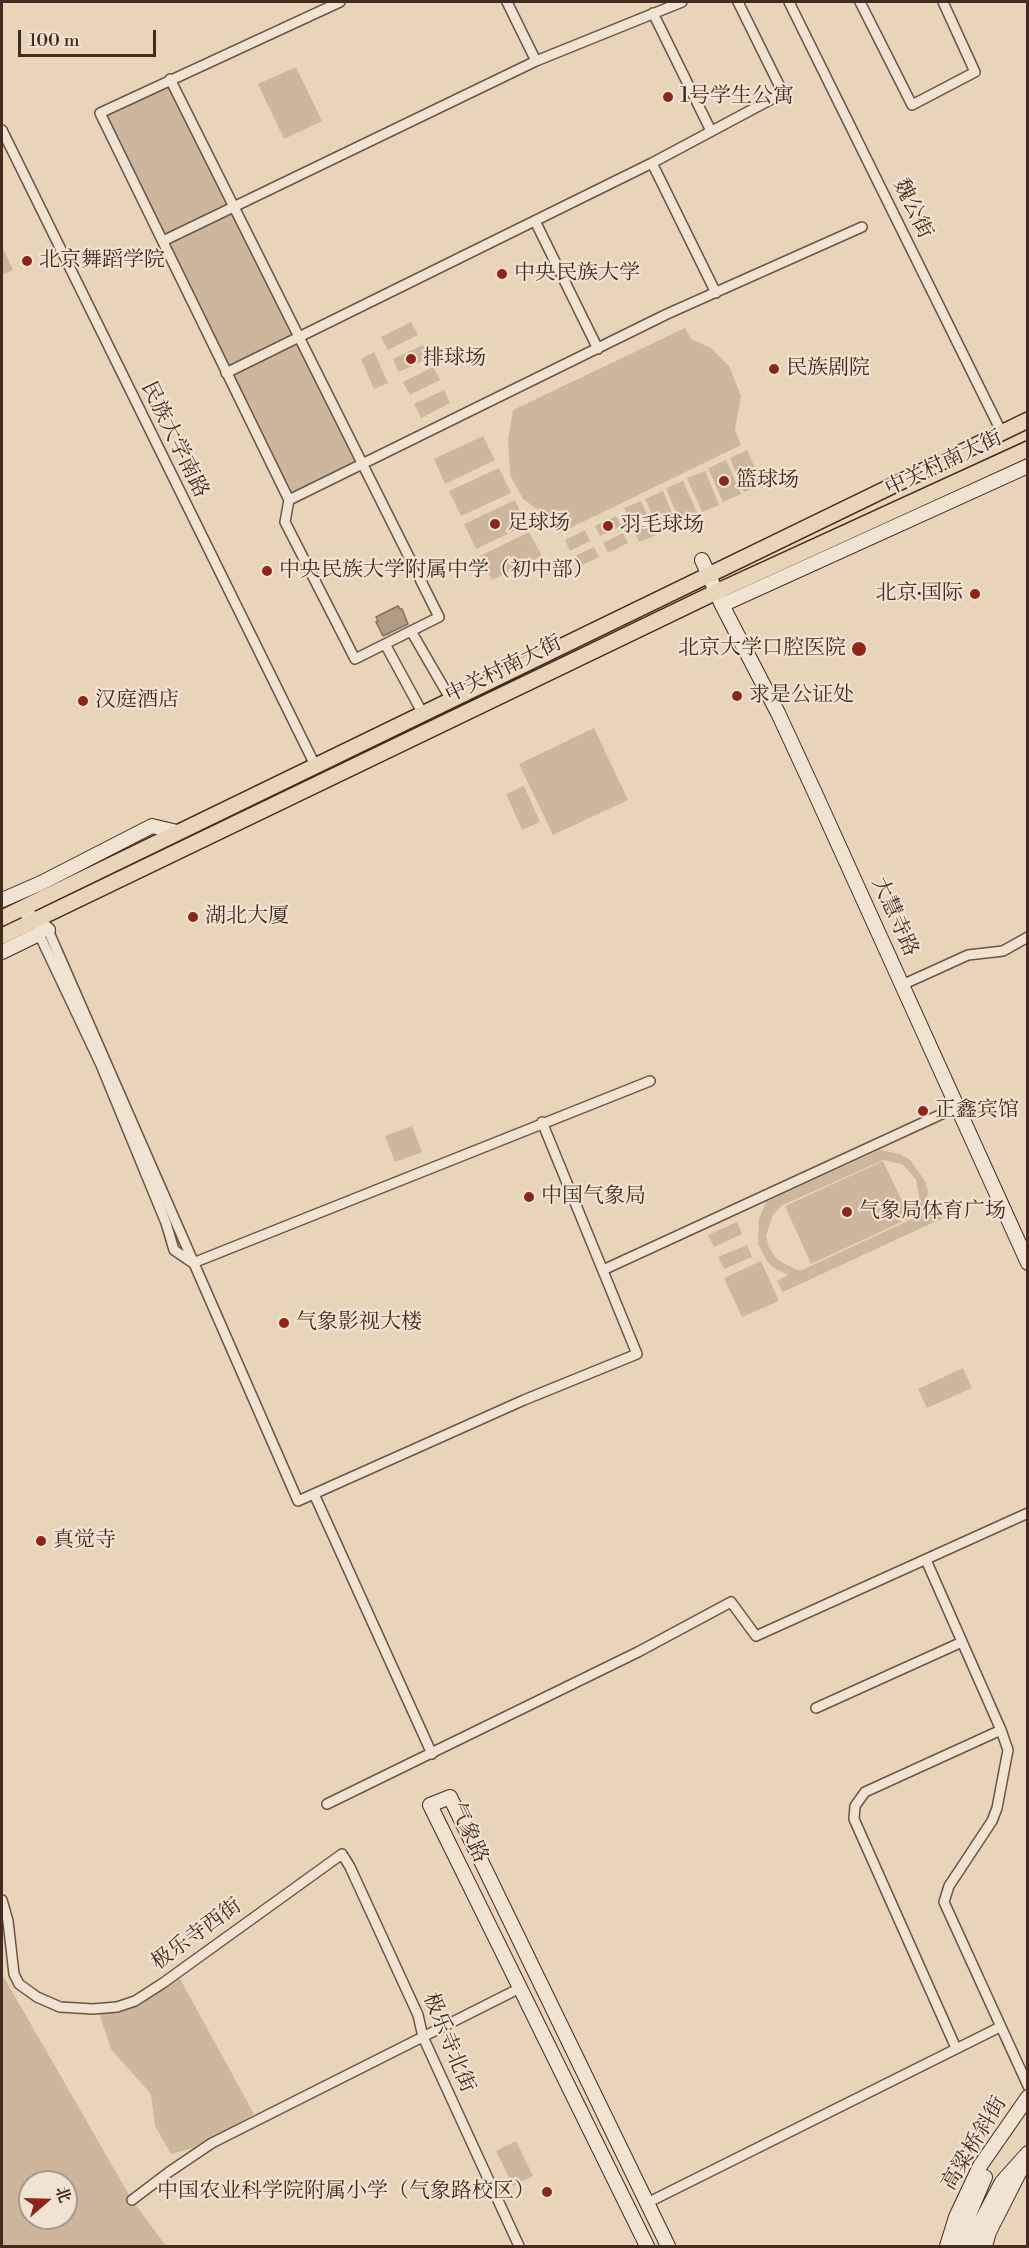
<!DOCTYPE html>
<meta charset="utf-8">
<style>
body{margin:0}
#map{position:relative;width:1029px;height:2248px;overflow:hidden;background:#e8d4b8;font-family:"Libre Bodoni","Noto Serif SC",serif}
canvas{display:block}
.frame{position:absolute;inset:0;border:3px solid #432b1f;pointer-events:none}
.north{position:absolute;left:18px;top:2170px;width:60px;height:60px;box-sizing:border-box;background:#f0e3d1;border:2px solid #ab998a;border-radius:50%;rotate:70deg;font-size:16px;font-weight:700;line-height:24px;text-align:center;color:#432b1f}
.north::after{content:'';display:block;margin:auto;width:21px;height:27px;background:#8f2418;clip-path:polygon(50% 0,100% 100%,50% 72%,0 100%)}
.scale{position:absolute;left:18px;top:30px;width:138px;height:27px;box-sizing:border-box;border:3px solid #432b1f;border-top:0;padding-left:8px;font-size:18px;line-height:21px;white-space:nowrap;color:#432b1f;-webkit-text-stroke:4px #f0e3d1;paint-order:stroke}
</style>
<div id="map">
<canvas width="1029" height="2248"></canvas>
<div class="frame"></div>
<div class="north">北</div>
<div class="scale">100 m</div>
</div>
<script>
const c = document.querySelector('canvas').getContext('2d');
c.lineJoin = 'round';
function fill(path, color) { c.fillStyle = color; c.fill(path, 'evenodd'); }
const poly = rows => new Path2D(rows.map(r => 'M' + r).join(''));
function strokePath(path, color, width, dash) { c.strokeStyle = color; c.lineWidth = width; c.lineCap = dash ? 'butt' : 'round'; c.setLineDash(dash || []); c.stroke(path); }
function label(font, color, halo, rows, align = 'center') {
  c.font = font + ' "Libre Bodoni","Noto Serif SC",serif'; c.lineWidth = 4.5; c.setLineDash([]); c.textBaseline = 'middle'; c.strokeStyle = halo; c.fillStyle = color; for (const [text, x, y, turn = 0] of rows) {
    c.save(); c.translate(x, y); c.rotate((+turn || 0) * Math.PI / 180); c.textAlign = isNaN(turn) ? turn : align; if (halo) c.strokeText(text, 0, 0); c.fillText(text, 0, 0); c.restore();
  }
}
fill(poly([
 [296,67,322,121,284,139,258,84],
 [170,79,362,464,289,500,100,113],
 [2,246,13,270,2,275],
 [411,322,418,335,388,350,381,337],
 [685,328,691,339,711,348,729,366,741,396,735,430,741,445,560,533,551,519,523,499,510,475,508,440,513,410],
 [423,345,429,358,399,372,393,359],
 [374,352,388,383,374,389,361,359],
 [433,367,440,380,410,395,403,382],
 [444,390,450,403,421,418,414,404],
 [483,436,495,460,445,484,434,459],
 [747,450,762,484,744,492,730,458],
 [726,460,741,494,723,502,708,468],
 [499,468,511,493,461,516,449,491],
 [705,471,719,505,702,512,687,478],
 [683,481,698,515,680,522,666,488],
 [663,491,677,525,660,533,645,499],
 [515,500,526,525,476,549,464,524],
 [641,501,656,535,639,542,624,508],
 [616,516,621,526,600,536,595,526],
 [585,530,590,541,570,551,565,540],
 [529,532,542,556,492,580,480,556],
 [623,533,628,543,608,553,603,543],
 [594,547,599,557,578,567,573,557],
 [594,728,628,800,553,835,519,764],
 [524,786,540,822,522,830,506,794],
 [412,1126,422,1152,395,1162,385,1136],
 [880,1150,900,1154,910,1160,925,1181,928,1191,924,1215,938,1209,943,1218,783,1292,777,1281,788,1275,774,1268,767,1261,758,1244,759,1219,766,1202],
 [883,1160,902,1164,916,1179,920,1203,914,1218,800,1271,783,1263,775,1257,769,1248,766,1236,773,1215,781,1206],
 [883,1161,910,1218,811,1264,785,1206],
 [737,1222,742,1234,714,1247,708,1235],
 [747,1245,752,1257,724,1269,718,1257],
 [761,1261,779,1301,742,1317,724,1278],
 [963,1368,972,1388,927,1408,918,1389],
 [2,1974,132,2200,166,2246,2,2246],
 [30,2182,66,2182,66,2218,30,2218],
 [179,1977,254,2114,204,2145,171,2154,155,2126,151,2094,111,2049,99,2013,122,2012,151,1997],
 [516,2141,533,2176,513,2186,496,2151]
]), '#ccb79e');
const water = poly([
 [398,606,400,609,402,609,408,624,383,636,376,622,378,621,376,617,398,606]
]);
fill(water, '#b09b84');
strokePath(water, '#846e5c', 1.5);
const street = poly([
 [340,2,100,113,289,500,285,522,355,659,385,644,423,714],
 [507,2,536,61],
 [789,2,1002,433],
 [860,2,912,105,975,72,943,2],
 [653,13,711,131],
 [170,79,439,617,411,631,451,700],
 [2,130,315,765],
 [652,163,716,293],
 [535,221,598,349],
 [163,241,536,61,682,2],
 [226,373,652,163,783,93,738,2],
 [289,500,667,314,862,227],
 [385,644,411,631],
 [48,930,298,1501,524,1400,637,1354,542,1122],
 [39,934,101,1065,166,1223,174,1250,193,1263],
 [902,985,968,955,1003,951,1028,937],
 [193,1263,650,1081],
 [603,1270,957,1107],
 [314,1494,432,1754],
 [926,1560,1001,1730,865,1792,855,1806,854,1819,956,2048],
 [816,1708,962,1642],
 [1001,1730,1008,1750,997,1808,992,1821,949,1886,944,1902,1028,2086],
 [327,1804,638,1652,731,1602,756,1636,1028,1513],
 [2,1900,8,1921,14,1974,19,1984,37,1997,60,2007,93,2009,117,2007,135,2001,163,1983,342,1854,350,1867,418,2015,423,2037,519,2246],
 [132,2200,169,2172,212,2143,520,1988],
 [647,2203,1000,2027]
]);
const secondary = poly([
 [702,560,722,605,778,713,815,793,1028,1263],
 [722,605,1028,466],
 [2,900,41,883,152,826,177,832],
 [28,915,48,930],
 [2,952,39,934],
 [647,2246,430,1805,450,1797,668,2246],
 [947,2246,956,2217,980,2166,1028,2097],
 [958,2246,967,2219,985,2177],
 [972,2246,977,2229,1002,2182,1028,2153],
 [985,2246,989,2232,1022,2167]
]);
const primary = poly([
 [2,918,1028,420],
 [2,936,716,592,1028,449]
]);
strokePath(street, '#6c5545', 12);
strokePath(secondary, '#432b1f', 16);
strokePath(primary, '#432b1f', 18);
strokePath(street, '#f0e3d1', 9);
strokePath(secondary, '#f0e3d1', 14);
strokePath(primary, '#e8d4b8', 15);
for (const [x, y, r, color] of [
 [668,97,6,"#8f2418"],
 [27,261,6,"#8f2418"],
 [502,274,6,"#8f2418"],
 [411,359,6,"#8f2418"],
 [774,369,6,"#8f2418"],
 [724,481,6,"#8f2418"],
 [495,524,6,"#8f2418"],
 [608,526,6,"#8f2418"],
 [267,571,6,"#8f2418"],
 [975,594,6,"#8f2418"],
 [859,649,8,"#8f2418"],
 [737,696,6,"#8f2418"],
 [83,701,6,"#8f2418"],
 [193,917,6,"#8f2418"],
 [923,1111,6,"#8f2418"],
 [529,1197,6,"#8f2418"],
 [847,1212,6,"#8f2418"],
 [284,1323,6,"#8f2418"],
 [41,1541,6,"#8f2418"],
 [547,2192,6,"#8f2418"]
]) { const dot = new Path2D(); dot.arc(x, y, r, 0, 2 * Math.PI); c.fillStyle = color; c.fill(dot); strokePath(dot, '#f0e3d1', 2); }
label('21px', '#432b1f', '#f0e3d1', [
 ["1号学生公寓",680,97],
 ["北京舞蹈学院",39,261],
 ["中央民族大学",514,274],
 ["排球场",423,359],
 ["民族剧院",786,369],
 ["篮球场",736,481],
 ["足球场",507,524],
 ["羽毛球场",620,526],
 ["中央民族大学附属中学（初中部）",279,571],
 ["北京·国际",963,594,"right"],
 ["北京大学口腔医院",846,649,"right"],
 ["求是公证处",749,696],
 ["汉庭酒店",95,701],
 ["湖北大厦",205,917],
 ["正鑫宾馆",935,1111],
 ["中国气象局",541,1197],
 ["气象局体育广场",859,1212],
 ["气象影视大楼",296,1323],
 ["真觉寺",53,1541],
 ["中国农业科学院附属小学（气象路校区）",535,2192,"right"]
], 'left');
label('21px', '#432b1f', '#f0e3d1', [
 ["魏公街",912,209,64],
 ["民族大学南路",174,440,64],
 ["中关村南大街",944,464,-25],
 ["中关村南大街",504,670,-26],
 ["大慧寺路",894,917,66],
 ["气象路",468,1833,66],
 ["极乐寺西街",197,1935,-36],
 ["极乐寺北街",448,2043,68],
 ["高粱桥斜街",975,2144,-59]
]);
</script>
